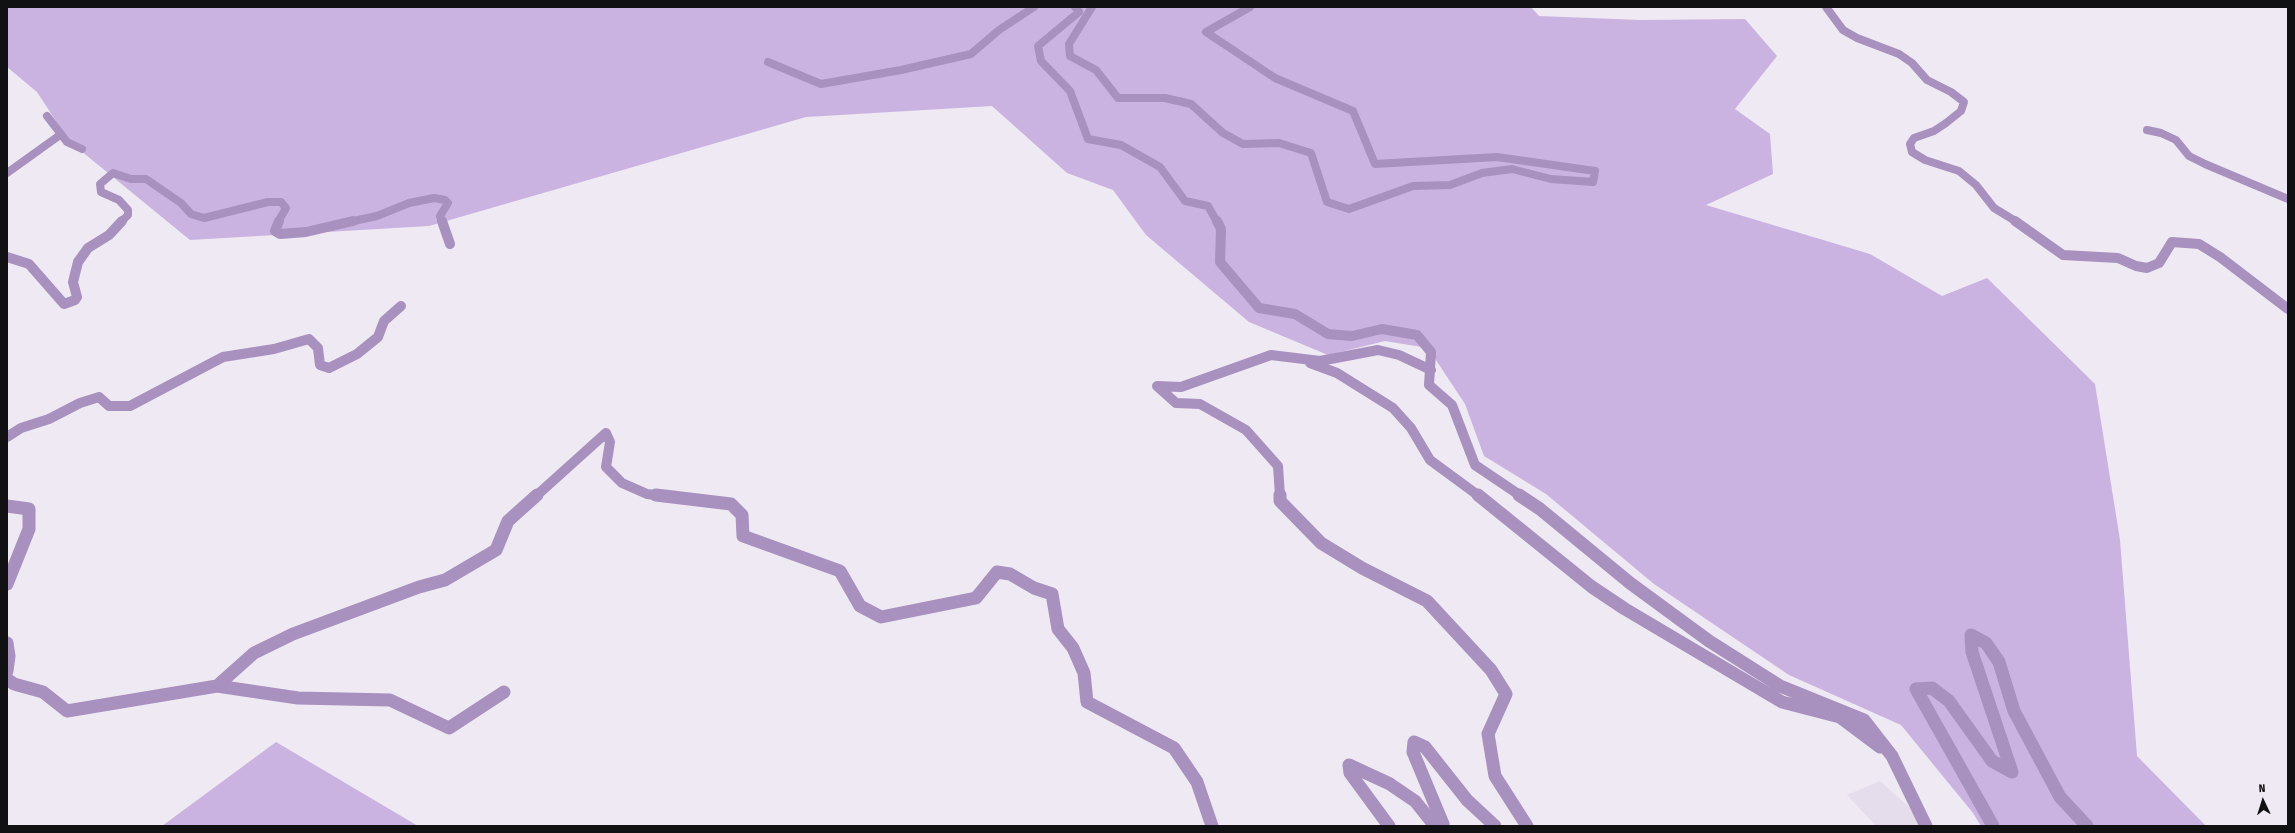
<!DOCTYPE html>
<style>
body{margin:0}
#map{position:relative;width:2295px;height:833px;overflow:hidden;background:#eee9f3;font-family:"Fira Sans Condensed",sans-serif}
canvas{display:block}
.frame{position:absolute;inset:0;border:8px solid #111013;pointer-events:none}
.north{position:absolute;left:2243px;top:781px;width:40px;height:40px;-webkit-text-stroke:3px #eee9f3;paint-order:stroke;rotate:356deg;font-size:11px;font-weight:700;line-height:16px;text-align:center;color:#111013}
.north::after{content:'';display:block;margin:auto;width:14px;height:18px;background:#111013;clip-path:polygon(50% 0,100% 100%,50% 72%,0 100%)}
</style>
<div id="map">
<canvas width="2295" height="833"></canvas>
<div class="frame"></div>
<div class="north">N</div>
</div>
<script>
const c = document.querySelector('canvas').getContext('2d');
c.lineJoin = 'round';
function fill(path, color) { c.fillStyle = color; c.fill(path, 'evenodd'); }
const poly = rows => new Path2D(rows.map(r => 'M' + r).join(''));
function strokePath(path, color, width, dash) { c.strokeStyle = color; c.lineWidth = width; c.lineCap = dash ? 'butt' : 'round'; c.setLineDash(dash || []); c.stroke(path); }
fill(poly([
 [1880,781,1912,810,1923,826,1876,826,1847,795]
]), '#e5dcec');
fill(poly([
 [7,7,1531,7,1539,16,1640,20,1745,19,1777,56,1735,109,1770,134,1773,174,1706,205,1870,254,1942,296,1987,278,2095,384,2120,540,2137,756,2206,826,1981,826,1973,813,1901,725,1789,675,1654,584,1546,494,1484,456,1465,404,1428,348,1385,341,1328,355,1249,322,1146,235,1113,190,1067,173,992,106,806,117,429,226,190,240,69,141,37,92,7,67],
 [276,742,418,826,162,826]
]), '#cab3e0');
strokePath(poly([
 [1075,7,1079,12,1038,46,1041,61,1070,91,1088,139,1121,145,1160,167,1185,201,1208,206,1217,222],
 [1092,7,1069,44,1070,56,1096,70,1118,98,1165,98,1191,104,1223,133,1243,144,1279,143,1311,153,1327,202,1349,209,1413,186,1450,185,1482,173,1512,169,1551,179,1593,182,1595,171,1497,157,1375,164,1353,111,1275,78,1206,32,1250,7],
 [1826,7,1843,30,1857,38,1899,54,1912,63,1927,80,1951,92,1964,102,1961,111,1946,123,1934,131,1914,138,1910,144,1912,152,1925,160,1959,171,1976,185,1994,208,2017,222],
 [768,62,821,84,901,70,971,54,999,30,1034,7],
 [47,116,67,142,82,149],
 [2147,130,2161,133,2176,140,2189,156,2205,164,2288,199],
 [7,173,60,135],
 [121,222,128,215,128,210,119,200,101,192,100,184,113,173,131,179,146,179,181,203,191,214,204,218,268,202,281,202,286,208,278,222],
 [349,222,377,216,409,203,434,198,445,200,448,203,440,216,442,222]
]), '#a890bf', 8);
strokePath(poly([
 [279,221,275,231,280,234,306,232,353,221],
 [442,221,450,244],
 [1217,221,1221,229,1220,262,1259,308,1295,314,1328,334,1352,336,1382,329,1417,335,1431,352,1429,385,1452,405,1475,465,1521,496],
 [2015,221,2063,255,2118,258,2136,266,2147,268,2159,263,2172,242,2199,244,2220,257,2288,309],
 [7,257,29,264,64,304,75,300,77,297,73,282,78,262,88,248,109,235,122,221],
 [1310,363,1337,373,1393,408,1411,428,1430,460,1479,496],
 [7,437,21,428,49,419,80,403,99,397,109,406,130,406,223,357,274,349,309,339,318,348,320,365,329,368,357,354,378,337,384,321,401,306],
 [536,496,606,433,610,442,606,467,622,483,647,494,664,496],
 [1280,496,1278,466,1246,430,1200,404,1176,403,1157,386,1181,387,1271,355,1320,361,1378,350,1399,355,1431,370]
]), '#a890bf', 10);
strokePath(poly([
 [656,495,731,504,742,515,743,536,840,571,860,606,881,617,976,598,997,572,1010,574,1034,588,1052,594,1058,629,1073,648,1084,673,1087,702,1174,748,1197,782,1212,826],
 [1280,495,1280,501,1321,543,1362,568,1427,601,1491,670,1506,694,1488,734,1495,776,1527,826],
 [1478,495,1592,587,1625,609,1782,702,1840,717,1880,747],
 [1519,495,1540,509,1630,583,1709,641,1780,686,1864,720,1892,756,1926,826],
 [7,506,29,509,29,529,7,584],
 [7,643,9,656,7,671],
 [7,679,14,684,43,692,67,711,217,686,298,698,390,700,449,728,504,692],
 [217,686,254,653,293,634,419,587,445,580,496,550,508,521,537,495],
 [1389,826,1350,773,1349,765,1390,784,1415,801,1435,826],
 [1440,826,1443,824,1413,752,1414,742,1425,747,1467,800,1495,826],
 [1993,826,1916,689,1932,688,1949,701,1992,761,2012,772,1972,652,1971,635,1986,643,1999,662,2014,711,2060,797,2087,826]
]), '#a890bf', 13);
</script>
